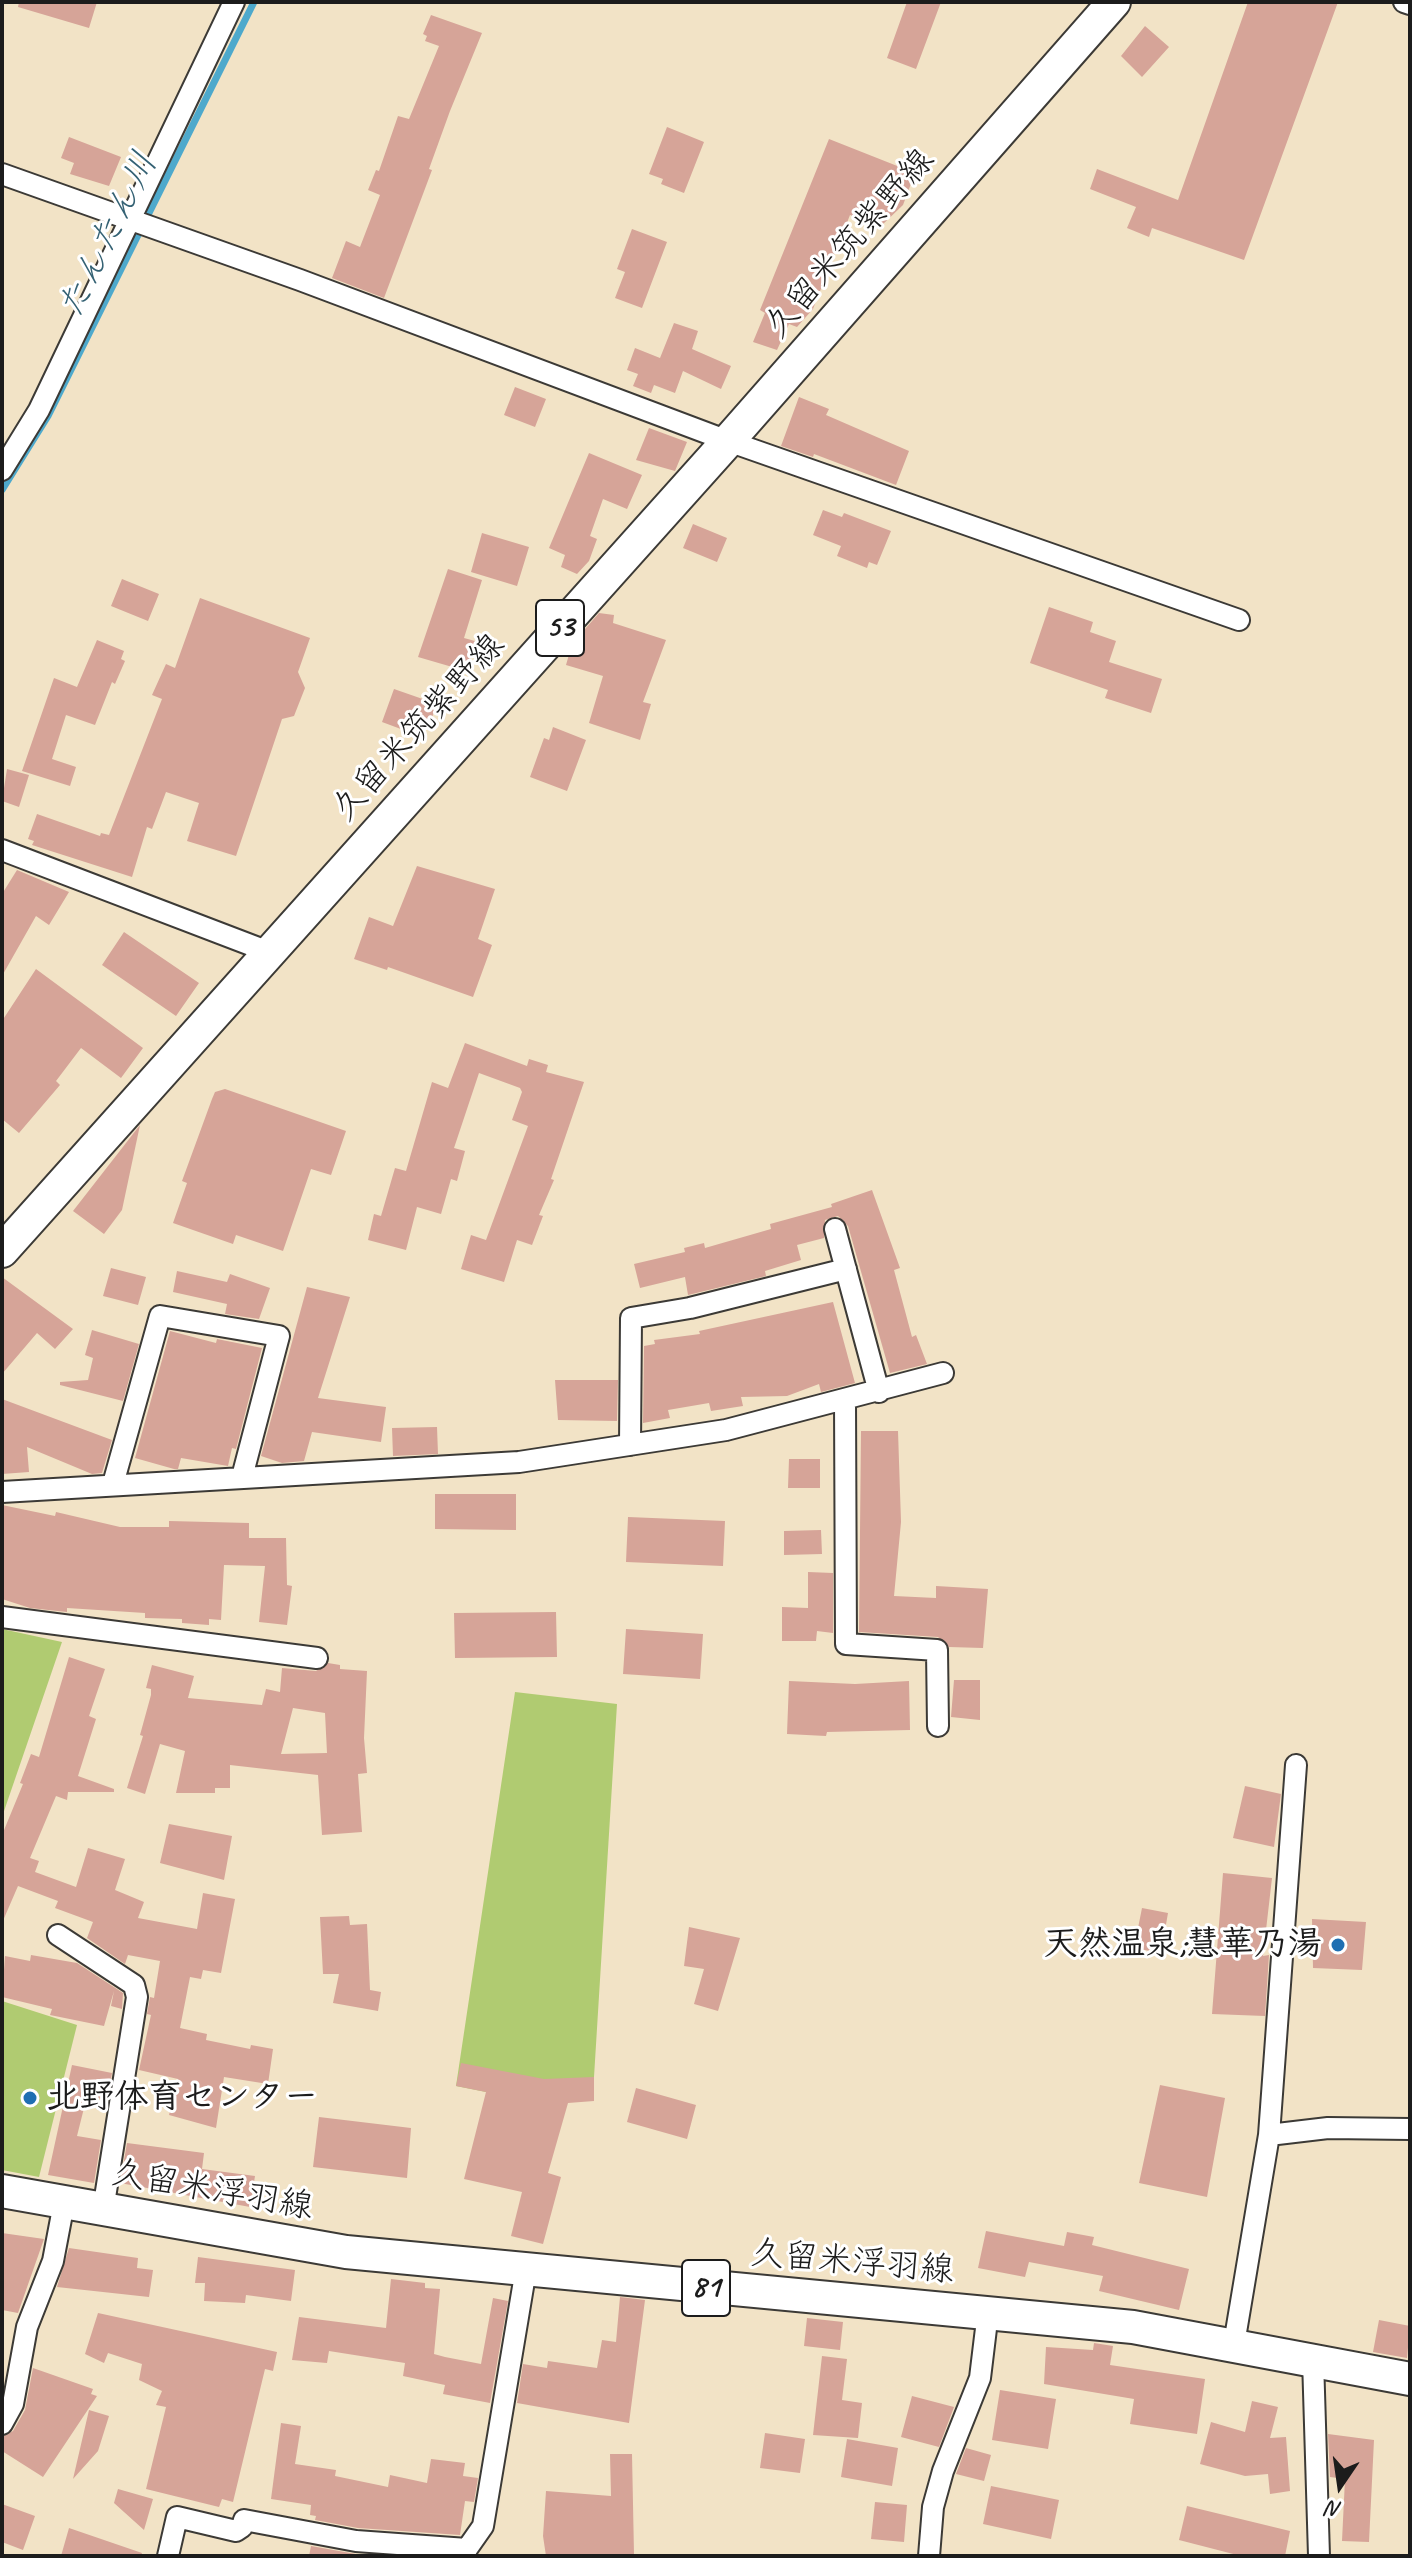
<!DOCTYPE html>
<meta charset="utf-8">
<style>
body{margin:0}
#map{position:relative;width:1412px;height:2558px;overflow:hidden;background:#f2e3c6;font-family:Caveat,sans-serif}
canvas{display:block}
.frame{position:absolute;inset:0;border:4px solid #1c1c1c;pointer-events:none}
.north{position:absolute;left:1300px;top:2446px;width:80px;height:80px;-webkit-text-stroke:6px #fff;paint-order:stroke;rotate:193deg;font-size:22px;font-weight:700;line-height:32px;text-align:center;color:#1c1c1c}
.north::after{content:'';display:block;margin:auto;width:28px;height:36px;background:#1c1c1c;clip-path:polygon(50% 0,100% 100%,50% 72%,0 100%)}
</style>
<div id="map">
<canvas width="1412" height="2558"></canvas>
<div class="frame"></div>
<div class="north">N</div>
</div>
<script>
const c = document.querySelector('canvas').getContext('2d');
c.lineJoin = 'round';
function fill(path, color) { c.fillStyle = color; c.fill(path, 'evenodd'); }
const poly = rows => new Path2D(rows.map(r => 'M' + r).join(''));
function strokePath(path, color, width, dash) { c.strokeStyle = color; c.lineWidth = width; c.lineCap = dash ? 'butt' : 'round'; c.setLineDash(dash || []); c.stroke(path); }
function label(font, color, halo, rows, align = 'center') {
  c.font = font + ' Caveat,"Klee One",sans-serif'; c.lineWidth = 6; c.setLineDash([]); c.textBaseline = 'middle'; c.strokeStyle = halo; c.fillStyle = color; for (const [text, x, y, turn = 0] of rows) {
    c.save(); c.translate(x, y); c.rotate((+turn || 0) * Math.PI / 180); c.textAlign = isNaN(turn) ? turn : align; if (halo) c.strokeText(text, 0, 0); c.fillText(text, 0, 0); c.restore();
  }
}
fill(poly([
 [2,1629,62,1642,2,1817],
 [515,1692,617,1704,594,2077,546,2104,456,2086],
 [2,2001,77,2025,39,2177,2,2170]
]), '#b0cb71');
strokePath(poly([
 [2,490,48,416,254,2]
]), '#4ea9cc', 7);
fill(poly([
 [19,2,97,2,89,28,18,7],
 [907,2,941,2,916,69,887,58],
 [1248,2,1338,2,1244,260,1152,228,1149,237,1127,228,1136,207,1090,189,1097,169,1178,200],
 [431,15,482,33,450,111,429,169,432,170,384,298,332,278,346,241,360,247,380,195,368,190,376,170,379,171,398,116,409,119,439,46,425,41,427,36,423,34],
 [1145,26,1169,47,1142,77,1121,56],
 [667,127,704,142,684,193,661,184,663,179,649,174],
 [69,137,121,157,109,186,70,174,74,163,61,158],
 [829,139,915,173,903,205,880,227,850,215,813,309,797,327,789,324,777,350,753,342,765,313,760,310],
 [632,229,667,242,642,308,615,298,625,272,617,269],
 [674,323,698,331,692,349,731,366,721,389,683,371,675,393,654,385,651,393,633,386,638,374,627,370,635,348,660,358],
 [515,387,546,399,535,427,504,415],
 [799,397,829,409,826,415,909,451,896,485,814,454,813,457,781,446],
 [649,428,687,442,675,471,636,460],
 [589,453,642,475,627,509,603,499,590,536,597,539,589,561,577,574,561,567,565,555,549,548],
 [823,510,842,517,844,513,891,531,877,565,869,562,867,568,837,556,841,546,813,535],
 [693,524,727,538,717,562,683,548],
 [482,533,529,547,517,586,471,572],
 [448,569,482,580,464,638,475,641,466,671,418,657],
 [122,579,159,594,148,621,111,606],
 [200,598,310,638,298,672,305,688,294,716,282,719,236,856,187,841,199,803,166,792,152,829,147,827,132,877,32,845,34,841,28,839,37,814,100,836,101,833,109,835,162,699,152,695,166,664,175,668],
 [1049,607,1093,622,1090,632,1116,641,1109,662,1162,679,1151,713,1105,698,1108,690,1030,663],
 [599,613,614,615,613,623,666,640,643,702,651,704,640,740,589,723,603,676,566,665,572,644],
 [97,640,124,651,121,659,125,661,115,684,112,682,95,725,66,715,52,759,76,767,70,786,22,771,54,678,77,687],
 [394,689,437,704,428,728,420,726,417,735,382,722],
 [553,727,586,740,567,791,530,777,544,738,549,740],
 [7,769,29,775,19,807,2,801],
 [417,866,495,889,478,939,492,945,473,997,388,967,387,970,354,959,369,917,393,926],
 [17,870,69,892,49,925,36,916,2,976,2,894],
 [124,932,199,983,176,1016,102,965],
 [36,969,143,1048,121,1078,81,1048,56,1081,60,1085,19,1133,2,1119,2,1021],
 [465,1043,527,1066,529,1059,548,1065,546,1072,584,1082,551,1179,554,1180,539,1215,543,1216,532,1245,517,1240,504,1282,461,1269,471,1235,486,1240,528,1126,512,1120,522,1092,520,1088,479,1073,454,1148,465,1151,457,1181,451,1179,441,1214,417,1207,406,1250,368,1240,374,1214,381,1216,395,1168,406,1171,432,1082,448,1088],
 [225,1089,346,1131,331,1175,311,1169,283,1251,236,1235,233,1244,173,1223,187,1183,182,1181,212,1099,215,1092],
 [140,1125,122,1210,104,1234,73,1211],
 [872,1190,900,1268,894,1270,912,1337,916,1335,927,1364,890,1373,848,1226,838,1216,825,1220,824,1238,797,1245,801,1260,765,1271,766,1276,688,1295,685,1277,640,1288,634,1264,685,1252,684,1248,704,1243,705,1248,771,1229,770,1224,832,1207,831,1204],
 [111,1268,146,1277,138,1305,103,1296],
 [177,1271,227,1282,230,1274,270,1288,259,1319,225,1314,227,1304,173,1292],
 [2,1277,73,1329,55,1349,37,1333,2,1374],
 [307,1287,350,1297,318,1398,386,1407,381,1442,312,1432,304,1461,282,1463,261,1456],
 [833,1302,855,1383,821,1392,819,1384,787,1396,741,1397,743,1406,711,1411,709,1403,668,1410,670,1418,643,1423,644,1346,655,1344,654,1340,700,1334,699,1331],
 [92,1330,139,1344,123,1401,60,1385,60,1382,88,1380,93,1358,85,1355],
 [170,1331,216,1343,217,1339,262,1348,236,1449,232,1448,228,1466,181,1458,178,1469,174,1469,135,1458],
 [555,1380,618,1380,617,1421,558,1420],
 [2,1399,112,1440,102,1473,92,1474,27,1447,29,1472,2,1474],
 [437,1427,438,1454,393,1456,392,1428],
 [861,1431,898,1431,901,1522,894,1596,936,1598,936,1586,988,1589,983,1648,949,1647,938,1637,859,1632],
 [789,1459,820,1459,820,1488,788,1488],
 [435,1494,516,1494,516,1530,435,1529],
 [2,1505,55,1516,56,1512,120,1527,169,1527,169,1521,249,1523,249,1538,286,1538,287,1585,292,1586,287,1625,259,1622,265,1566,224,1565,221,1620,209,1619,209,1625,182,1623,182,1619,145,1618,145,1613,67,1608,67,1612,30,1608,2,1599],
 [628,1517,725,1521,723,1566,626,1562],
 [821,1530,822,1554,784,1555,784,1531],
 [808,1572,833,1573,833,1633,817,1631,816,1641,782,1641,782,1607,808,1608],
 [556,1612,557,1657,455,1658,454,1613],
 [626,1629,703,1634,700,1679,623,1674],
 [69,1657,105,1669,89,1716,96,1719,78,1776,114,1789,114,1792,68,1792,67,1800,56,1796,30,1858,39,1861,35,1872,76,1887,88,1848,125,1859,115,1890,144,1902,138,1918,197,1929,203,1893,235,1899,221,1973,203,1970,201,1979,190,1977,180,2028,207,2034,206,2040,250,2049,251,2045,273,2049,268,2084,224,2077,216,2128,169,2115,178,2079,139,2070,151,2015,147,2014,150,1997,154,1998,160,1961,128,1955,125,1964,87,1938,93,1922,55,1908,58,1901,18,1886,2,1923,2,1835,23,1784,20,1783,31,1754,39,1757],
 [328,1663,340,1665,340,1669,367,1671,364,1738,367,1773,358,1774,362,1832,322,1835,318,1775,230,1765,230,1788,215,1788,215,1793,176,1793,185,1751,160,1744,145,1794,127,1788,143,1736,140,1735,151,1695,151,1689,146,1688,152,1665,194,1676,188,1698,262,1705,266,1689,280,1692,282,1668,316,1671],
 [293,1708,325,1713,327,1753,281,1754],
 [954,1680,980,1680,980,1720,951,1717],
 [789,1681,855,1684,909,1681,910,1730,827,1732,826,1736,787,1734],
 [1245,1786,1281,1794,1274,1847,1233,1838],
 [169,1824,232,1836,224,1880,160,1863],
 [1223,1873,1272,1878,1263,1956,1269,1955,1265,2016,1212,2014],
 [1142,1908,1168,1913,1161,1953,1134,1948],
 [349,1916,350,1925,367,1924,370,1990,381,1992,378,2011,333,2003,339,1974,323,1974,320,1917],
 [1312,1919,1366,1922,1362,1970,1313,1968],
 [689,1927,740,1938,718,2011,694,2004,704,1969,684,1966],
 [31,1955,77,1963,123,1993,122,2009,111,2006,114,1991,104,2026,50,2015,52,2009,2,1997,5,1956,30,1961],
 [461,2063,544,2079,594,2077,594,2101,568,2103,548,2173,561,2177,543,2244,511,2236,522,2192,464,2179,486,2092,456,2086],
 [72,2065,112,2073,107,2100,87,2096,77,2136,101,2140,94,2183,48,2175],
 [1160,2085,1225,2098,1207,2197,1139,2183],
 [636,2088,696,2105,687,2139,627,2122],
 [319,2117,411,2128,407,2178,313,2167],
 [127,2143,204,2153,202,2169,255,2176,250,2207,120,2183],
 [986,2231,1064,2246,1067,2232,1094,2237,1092,2245,1189,2269,1179,2310,1099,2291,1103,2276,1029,2262,1025,2277,978,2268],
 [2,2233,44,2239,18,2313,2,2310],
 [69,2248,138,2258,137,2268,153,2270,149,2297,57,2287],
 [198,2257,295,2270,291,2301,246,2295,245,2303,204,2301,205,2283,195,2283],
 [391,2279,425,2283,425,2288,440,2289,434,2354,445,2357,481,2364,493,2298,508,2301,490,2403,443,2394,445,2385,403,2376,405,2363,329,2351,327,2363,292,2360,299,2317,386,2328],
 [620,2297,645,2300,629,2423,517,2403,523,2364,547,2368,548,2361,597,2368,602,2340,616,2342],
 [98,2313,277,2352,273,2371,265,2369,233,2502,222,2499,219,2507,146,2489,166,2407,156,2405,162,2391,139,2380,142,2364,108,2353,104,2363,85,2354],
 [807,2318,843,2322,840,2350,804,2346],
 [1379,2320,1410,2326,1407,2358,1373,2352],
 [1094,2343,1113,2346,1110,2365,1205,2379,1197,2434,1130,2424,1134,2399,1044,2384,1046,2347,1093,2350],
 [822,2356,847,2359,842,2400,862,2403,858,2438,813,2435],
 [33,2368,93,2389,91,2394,97,2396,43,2477,2,2451,2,2437,13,2431,25,2410],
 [1000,2390,1056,2399,1048,2449,992,2440],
 [912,2396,954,2407,939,2447,901,2437],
 [1252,2401,1278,2407,1270,2438,1286,2437,1290,2491,1270,2494,1268,2474,1245,2476,1200,2464,1211,2422,1245,2432],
 [89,2410,109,2416,98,2451,73,2479],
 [281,2423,301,2426,295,2464,336,2470,335,2476,388,2487,390,2475,427,2483,431,2459,465,2463,463,2476,478,2478,474,2502,465,2501,460,2535,358,2528,315,2520,316,2516,310,2515,311,2505,271,2499],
 [765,2433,805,2439,800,2473,760,2468],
 [1328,2434,1374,2440,1369,2542,1342,2541,1345,2479,1330,2477],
 [847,2439,898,2448,892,2486,841,2477],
 [966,2448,991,2455,984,2481,956,2474],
 [610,2454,632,2454,634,2554,546,2556,543,2536,546,2491,611,2496],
 [991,2486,1059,2500,1051,2539,983,2524],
 [118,2489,153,2499,144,2530,114,2503],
 [875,2502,907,2505,904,2542,871,2539],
 [2,2504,35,2516,23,2550,2,2542],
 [1187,2506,1290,2531,1285,2556,1241,2556,1179,2540],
 [69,2528,142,2553,141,2556,61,2556],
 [311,2546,356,2554,355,2556,309,2556]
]), '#d6a498');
const street = poly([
 [1404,2,1410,4],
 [2,174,300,280,728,441,1239,620],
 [2,470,39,410,234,2],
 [2,850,269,952],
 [835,1229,879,1392],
 [845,1401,846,1644,937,1650,938,1726],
 [630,1445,631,1318,690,1308,846,1269],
 [113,1484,160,1316,279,1336,242,1477],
 [2,1492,519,1462,726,1430,943,1373],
 [2,1617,317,1658],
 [58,1935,134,1985,137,1997,103,2210],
 [1269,2135,1328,2128,1410,2129],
 [1234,2344,1269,2135,1296,1765],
 [1313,2359,1319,2556],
 [2,2424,13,2404,27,2327,53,2261,64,2203],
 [168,2556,177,2517,236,2531,242,2527,244,2520,356,2541,467,2549],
 [462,2556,483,2526,526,2269],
 [929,2556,933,2507,943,2471,980,2378,988,2312]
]);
const primary = poly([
 [2,1251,728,441,1114,2],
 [2,2191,346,2252,1133,2327,1410,2379]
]);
strokePath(street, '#3c3a36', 24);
strokePath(primary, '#3c3a36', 36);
strokePath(street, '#fff', 20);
strokePath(primary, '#fff', 32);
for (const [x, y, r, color] of [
 [1338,1945,8,"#1f6fb2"],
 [30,2098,8,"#1f6fb2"]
]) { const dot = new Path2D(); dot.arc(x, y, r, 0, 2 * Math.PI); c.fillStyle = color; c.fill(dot); strokePath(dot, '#fff', 3); }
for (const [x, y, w] of [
 [560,628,48],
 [706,2288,48]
]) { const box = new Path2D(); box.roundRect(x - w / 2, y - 28, w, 56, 6); c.fillStyle = '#fff'; c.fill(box); strokePath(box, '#1c1c1c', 2); }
label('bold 32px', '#1c1c1c', null, [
 ["53",560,628],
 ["81",706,2288]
]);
label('34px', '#1c1c1c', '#fff', [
 ["久留米筑紫野線",850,244,-49],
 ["久留米筑紫野線",419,728,-48],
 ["久留米浮羽線",212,2191,10],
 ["久留米浮羽線",852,2263,5]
]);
label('bold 34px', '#1c1c1c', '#fff', [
 ["天然温泉;慧華乃湯",1322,1945],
 ["北野体育センター",46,2098,"left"]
], 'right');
label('italic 36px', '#356274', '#fff', [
 ["たんたん川",109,236,-64]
]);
</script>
